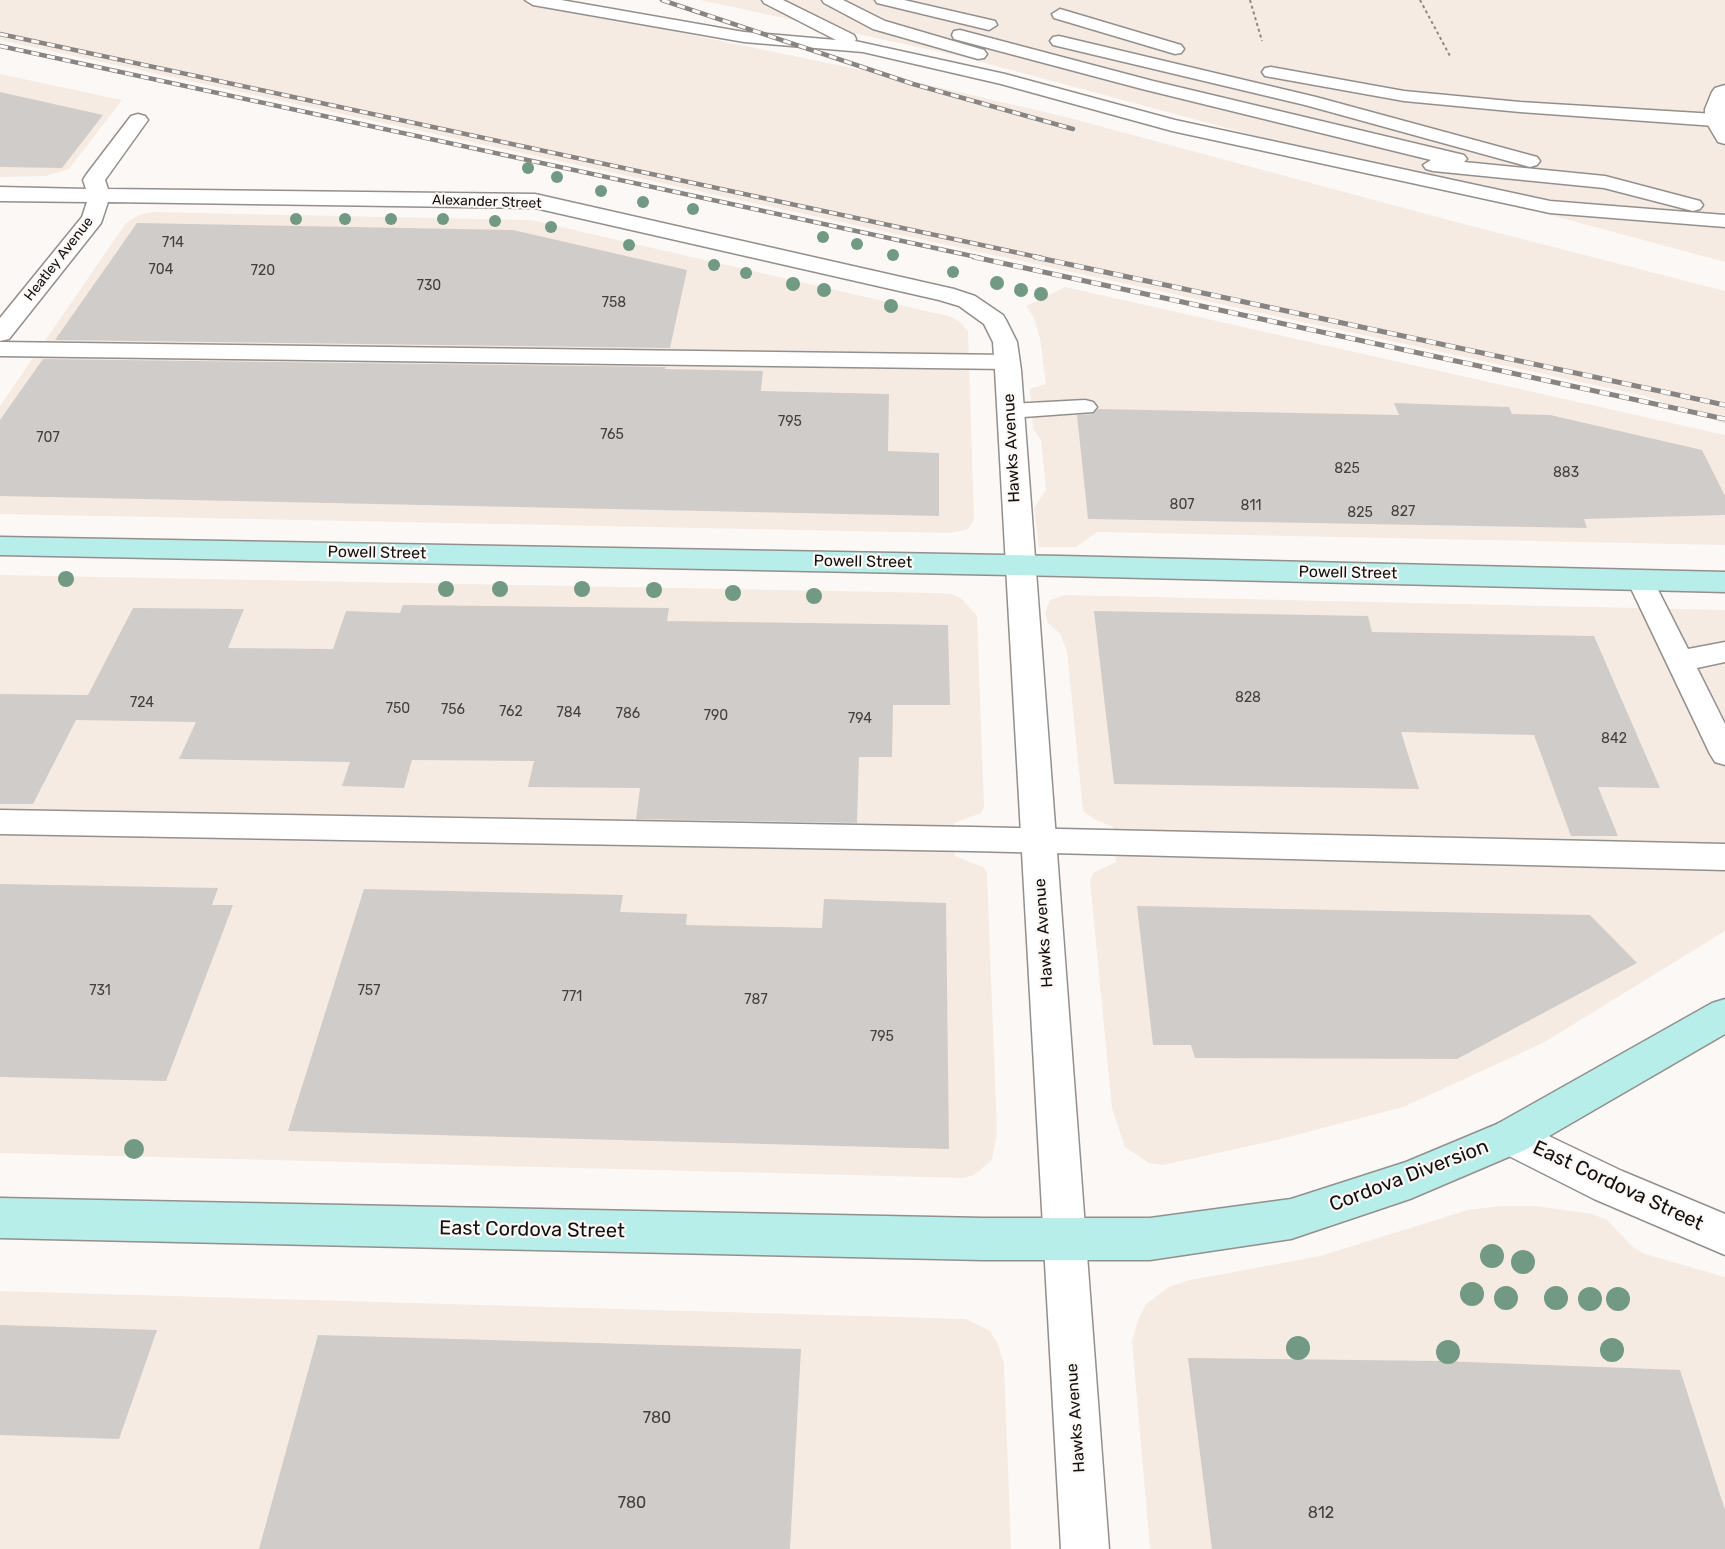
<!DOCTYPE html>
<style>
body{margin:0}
canvas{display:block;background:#fcf8f5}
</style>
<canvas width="1725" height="1549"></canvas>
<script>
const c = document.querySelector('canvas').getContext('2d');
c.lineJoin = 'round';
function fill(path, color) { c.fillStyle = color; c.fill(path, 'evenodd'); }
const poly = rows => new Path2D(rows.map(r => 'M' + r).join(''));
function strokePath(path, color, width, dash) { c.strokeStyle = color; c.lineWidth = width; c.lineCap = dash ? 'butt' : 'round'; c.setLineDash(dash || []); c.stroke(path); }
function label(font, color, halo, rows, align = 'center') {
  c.font = font + ' Rubik,sans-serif'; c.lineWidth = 4.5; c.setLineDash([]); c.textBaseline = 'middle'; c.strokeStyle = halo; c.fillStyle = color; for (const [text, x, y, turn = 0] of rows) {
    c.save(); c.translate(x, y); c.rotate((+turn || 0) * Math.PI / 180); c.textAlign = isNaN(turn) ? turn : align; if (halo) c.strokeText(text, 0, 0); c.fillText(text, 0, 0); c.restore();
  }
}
fill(poly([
 [0,0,523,0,886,75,1066,117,1456,222,1725,291,1725,424,1645,396,0,40],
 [700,0,1725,0,1725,262,959,56],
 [0,74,122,100,69,169,46,176,0,177],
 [151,212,531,220,948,316,959,321,968,331,974,520,968,529,950,533,0,514,0,406,126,223,139,215],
 [1065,287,1725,435,1725,545,1097,532,1076,547,1039,547,1034,508,1046,490,1041,440,1033,429,1030,389,1046,384,1040,338,1033,316,1026,306],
 [0,575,937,593,952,594,961,598,977,616,984,807,981,813,954,823,955,856,983,867,987,873,997,1132,992,1160,974,1175,964,1178,0,1153],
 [1065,595,1725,610,1725,931,1543,1043,1403,1107,1277,1140,1163,1165,1149,1163,1125,1147,1112,1109,1090,881,1093,873,1116,862,1113,827,1094,819,1083,811,1067,651,1060,634,1048,623,1045,613,1050,600],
 [1500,1206,1536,1206,1592,1214,1607,1220,1633,1247,1645,1254,1725,1277,1725,1549,1150,1549,1132,1341,1138,1320,1146,1304,1169,1287,1190,1280,1320,1256,1468,1210],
 [0,1291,966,1319,990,1331,998,1344,1004,1364,1011,1549,0,1549]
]), '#f6ebe3');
fill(poly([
 [0,92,103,115,62,168,0,167],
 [137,223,513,230,687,270,670,348,55,340],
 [43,359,666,367,665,369,763,371,761,391,889,394,888,451,939,453,939,516,0,496,0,420],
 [1394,403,1509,407,1512,414,1550,415,1702,450,1725,496,1725,515,1584,519,1587,528,1088,519,1077,415,1093,414,1098,409,1399,415],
 [403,605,669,608,667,621,948,625,950,705,893,705,892,757,859,757,857,823,636,819,640,788,528,787,534,761,412,760,404,788,342,786,350,762,179,759,196,722,76,720,33,804,0,804,0,694,88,695,133,608,244,609,228,648,333,649,346,611,400,613],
 [1094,611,1368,616,1372,632,1594,636,1660,788,1598,787,1618,836,1571,836,1534,735,1401,732,1419,789,1114,784],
 [0,884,218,888,212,905,233,905,166,1081,0,1077],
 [364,889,623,895,620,912,687,914,686,925,822,928,824,899,946,903,949,1149,288,1131],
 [1137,906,1590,915,1637,963,1457,1059,1195,1058,1191,1045,1153,1045],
 [0,1325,157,1330,119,1439,0,1435],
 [318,1335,801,1349,790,1549,259,1549],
 [1188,1358,1441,1361,1680,1370,1725,1510,1725,1549,1212,1549]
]), '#d0ccc9');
const service = poly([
 [525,0,561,0,744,32,836,40,764,3,762,0,783,0,854,35,856,39,855,41,1005,74,1175,120,1550,201,1725,215,1725,227,1550,213,1172,131,1001,84,863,52,744,42,533,5,525,0],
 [822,0,843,0,885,21,984,50,987,54,984,58,978,59,873,29,824,3,822,0],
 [875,0,904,0,995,21,997,25,989,30,877,3,875,0],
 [1060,9,1181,45,1184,49,1181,53,1175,54,1054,18,1052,14,1060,9],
 [960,30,1153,81,1464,155,1467,159,1464,162,1605,176,1700,201,1703,205,1700,209,1693,211,1604,188,1433,171,1426,169,1423,165,1431,160,1142,89,954,39,952,35,954,31,960,30],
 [1059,36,1316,97,1537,157,1540,161,1537,165,1530,167,1305,105,1053,45,1050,41,1053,37,1059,36],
 [1271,67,1404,91,1520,102,1715,114,1722,116,1724,120,1722,124,1715,126,1520,112,1404,101,1265,76,1262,72,1265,68,1271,67],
 [0,342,1007,355,1015,357,1018,362,1015,367,1007,369,0,356,0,342],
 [1085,400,1093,402,1097,407,1093,412,1010,418,1002,416,998,411,1002,406,1010,404,1085,400],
 [1640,571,1649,574,1653,580,1688,649,1725,642,1725,662,1697,668,1725,724,1725,765,1715,762,1710,754,1627,580,1631,574,1640,571],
 [0,810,972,827,1725,844,1725,870,972,851,0,834,0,810]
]);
const minor = poly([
 [1725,85,1725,144,1718,142,1705,120,1705,109,1712,92,1715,88,1725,85],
 [138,114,145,116,148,120,105,180,108,189,535,194,954,289,975,296,1003,315,1006,320,1017,342,1021,370,1109,1549,1061,1549,995,370,993,342,984,324,959,306,939,300,535,208,108,202,101,223,9,339,0,341,0,318,82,217,87,202,0,201,0,187,86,189,83,180,86,175,131,116,138,114],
 [1511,1118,1622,1171,1725,1214,1725,1255,1594,1199,1497,1150,1491,1137,1497,1124,1511,1118]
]);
const secondary = poly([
 [0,537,1061,556,1725,572,1725,592,1061,576,0,555,0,537],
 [1725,999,1725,1034,1525,1150,1410,1199,1291,1239,1150,1260,983,1260,0,1238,0,1198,983,1218,1150,1218,1291,1199,1406,1162,1497,1124,1712,1003,1725,999]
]);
strokePath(service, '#938f8c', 3);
strokePath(minor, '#938f8c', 3);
strokePath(secondary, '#938f8c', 3);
strokePath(poly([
 [1250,0,1262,41],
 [1420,0,1450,56]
]), '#8a8785', 2, [3, 3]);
fill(service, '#fff');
fill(minor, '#fff');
fill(secondary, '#b8eee9');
const railFar1 = poly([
 [662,0,913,84,1073,129],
 [0,34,1042,258],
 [0,46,981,258]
]);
const rail = poly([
 [974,257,1725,419],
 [1035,257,1725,405]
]);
strokePath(railFar1, '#878482', 4.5);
strokePath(rail, '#878482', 5);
strokePath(railFar1, '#fcf8f5', 3, [8]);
strokePath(rail, '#fcf8f5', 4, [10]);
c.fillStyle = '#719984';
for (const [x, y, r] of [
 [528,168,6],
 [557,177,6],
 [601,191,6],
 [643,202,6],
 [693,209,6],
 [296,219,6],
 [345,219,6],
 [391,219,6],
 [443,219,6],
 [495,221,6],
 [551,227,6],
 [823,237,6],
 [857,244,6],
 [629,245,6],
 [893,255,6],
 [714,265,6],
 [953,272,6],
 [746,273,6],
 [997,283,7],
 [793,284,7],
 [824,290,7],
 [1021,290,7],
 [1041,294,7],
 [891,306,7],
 [66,579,8],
 [446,589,8],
 [500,589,8],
 [582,589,8],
 [654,590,8],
 [733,593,8],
 [814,596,8],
 [134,1149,10],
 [1492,1256,12],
 [1523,1262,12],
 [1472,1294,12],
 [1506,1298,12],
 [1556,1298,12],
 [1590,1299,12],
 [1618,1299,12],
 [1298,1348,12],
 [1612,1350,12],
 [1448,1352,12]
]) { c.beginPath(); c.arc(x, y, r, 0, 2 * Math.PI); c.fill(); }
label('14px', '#131110', '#fcf8f5', [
 ["Alexander Street",487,202,2],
 ["Heatley Avenue",59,259,-52]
]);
label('14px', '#42403e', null, [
 ["714",173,243],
 ["704",161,270],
 ["720",263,271],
 ["730",429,286],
 ["758",614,303],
 ["795",790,422],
 ["765",612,435],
 ["707",48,438],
 ["825",1347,469],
 ["883",1566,473],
 ["807",1182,505],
 ["811",1251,506],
 ["827",1403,512],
 ["825",1360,513],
 ["828",1248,698],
 ["724",142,703],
 ["750",398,709],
 ["756",453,710],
 ["762",511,712],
 ["784",569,713],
 ["786",628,714],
 ["790",716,716],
 ["794",860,719],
 ["842",1614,739],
 ["731",100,991],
 ["757",369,991],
 ["771",572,997],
 ["787",756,1000],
 ["795",882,1037]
]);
label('16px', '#131110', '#fcf8f5', [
 ["Hawks Avenue",1012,448,-93],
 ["Powell Street",377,553,1],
 ["Powell Street",863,562,1],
 ["Powell Street",1348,573,1],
 ["Hawks Avenue",1044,933,-94],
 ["Hawks Avenue",1076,1418,-94]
]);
label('16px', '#42403e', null, [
 ["780",657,1418],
 ["780",632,1503],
 ["812",1321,1513]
]);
label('20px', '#131110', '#fcf8f5', [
 ["Cordova Diversion",1409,1176,-21],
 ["East Cordova Street",1618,1186,25],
 ["East Cordova Street",532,1230,1]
]);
</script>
